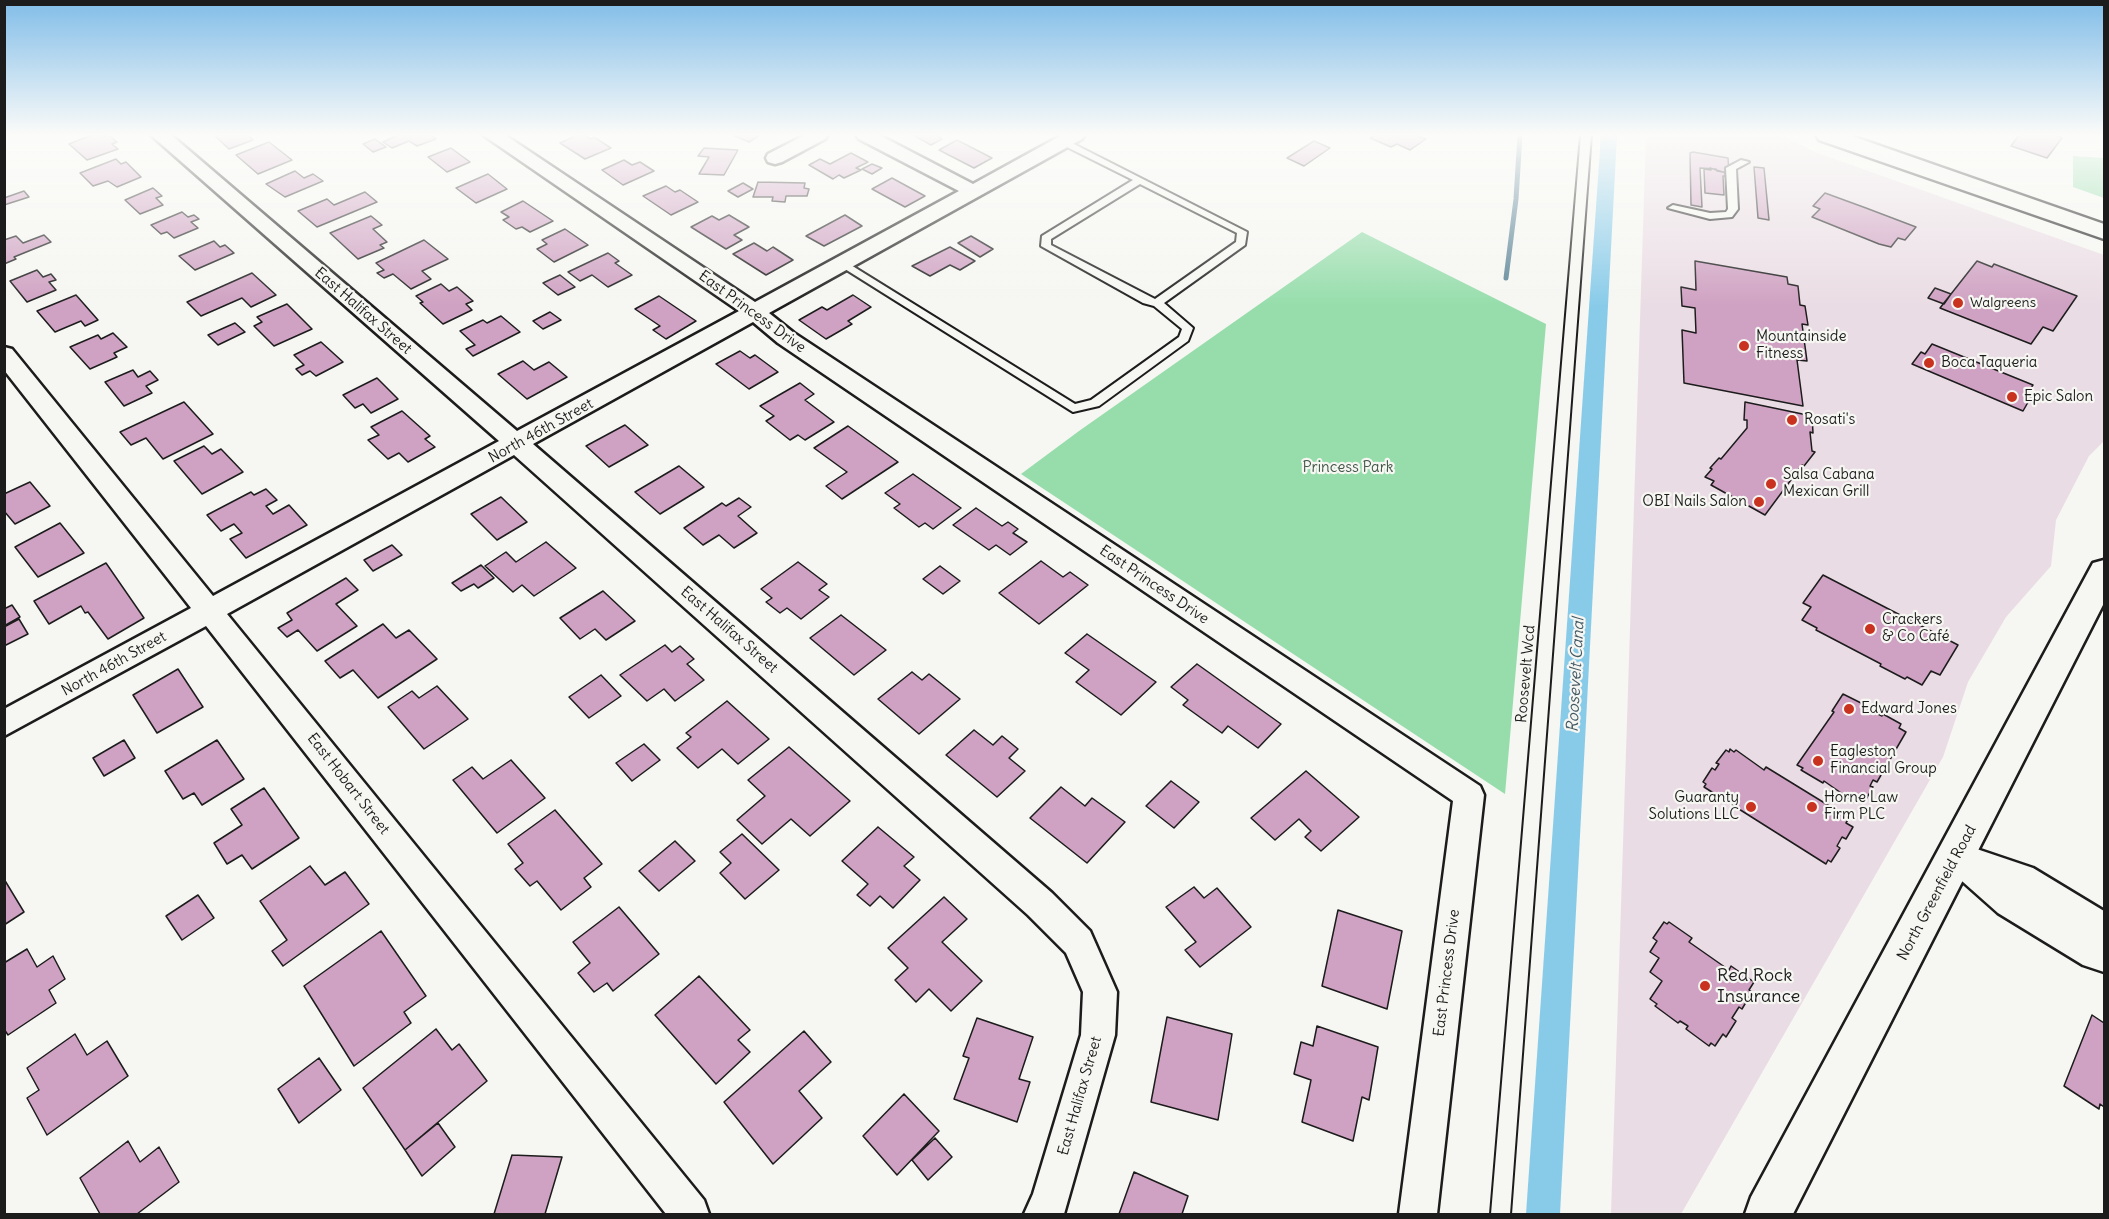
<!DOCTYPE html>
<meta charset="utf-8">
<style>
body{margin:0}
#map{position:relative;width:2109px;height:1219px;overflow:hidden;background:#f6f6f2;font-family:Delius,sans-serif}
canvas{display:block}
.frame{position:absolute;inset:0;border:6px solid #1c1c1c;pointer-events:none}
</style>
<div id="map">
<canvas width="2109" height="1219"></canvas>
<div class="frame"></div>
</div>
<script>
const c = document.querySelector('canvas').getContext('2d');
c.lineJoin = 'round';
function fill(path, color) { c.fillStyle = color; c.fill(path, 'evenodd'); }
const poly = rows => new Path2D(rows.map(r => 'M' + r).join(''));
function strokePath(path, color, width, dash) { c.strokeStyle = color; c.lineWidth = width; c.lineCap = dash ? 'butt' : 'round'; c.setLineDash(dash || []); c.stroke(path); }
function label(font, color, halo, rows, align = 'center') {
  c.font = font + ' Delius,sans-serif'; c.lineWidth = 4.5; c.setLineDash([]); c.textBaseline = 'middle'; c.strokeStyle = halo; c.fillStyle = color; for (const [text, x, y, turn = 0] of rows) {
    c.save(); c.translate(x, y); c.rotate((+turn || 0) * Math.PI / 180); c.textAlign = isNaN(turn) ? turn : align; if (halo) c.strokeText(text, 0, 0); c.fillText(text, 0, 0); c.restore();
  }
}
fill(poly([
 [1646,135,1781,135,1815,152,2104,255,2104,441,2089,456,2056,520,2051,566,2006,617,1968,682,1943,757,1681,1214,1611,1214]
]), '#eadce4');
fill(poly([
 [2073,156,2104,158,2104,198,2073,187],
 [1362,232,1546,324,1505,794,1021,474,1079,431]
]), '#96ddab');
strokePath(poly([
 [1506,278,1516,199,1520,135]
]), '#5d8597', 5);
fill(poly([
 [1601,135,1617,135,1560,1214,1526,1214,1601,135]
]), '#88cbe9');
const building = poly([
 [92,135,110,136,117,142,112,144,118,149,87,160,69,144,92,135],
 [214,135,248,135,253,140,229,149,214,135],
 [398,135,431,135,436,139,417,146,409,141,392,148,383,142,398,135],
 [577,135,585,135,591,139,594,137,611,148,585,159,560,143,577,135],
 [732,135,760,135,749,142,732,135],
 [913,135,937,135,942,139,931,145,913,135],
 [1375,135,1416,135,1426,139,1410,150,1397,144,1391,147,1370,138,1375,135],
 [2019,135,2055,135,2062,138,2047,158,2011,146,2019,135],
 [375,139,386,147,373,152,363,144,375,139],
 [957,140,992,158,974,168,939,150,957,140],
 [1314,141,1330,148,1304,166,1287,158,1314,141],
 [269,142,292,160,258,174,236,155,269,142],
 [451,148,470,162,447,172,428,157,451,148],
 [704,148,738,150,724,175,699,174,709,157,698,156,704,148],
 [1693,152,1728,158,1729,173,1717,171,1716,169,1700,168,1702,207,1691,205,1690,153,1693,152],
 [851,153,868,162,856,168,861,170,844,178,839,175,833,179,809,165,820,159,830,164,851,153],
 [116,159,121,164,126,162,141,177,117,187,108,181,93,186,80,173,116,159],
 [624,160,632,165,640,162,654,171,623,185,602,170,624,160],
 [872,164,882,168,872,174,862,169,872,164],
 [1754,167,1764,168,1769,220,1758,218,1754,167],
 [1710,168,1726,173,1726,176,1723,176,1724,195,1705,193,1704,169,1711,170,1710,168],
 [295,171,304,178,313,174,323,181,285,197,266,184,295,171],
 [488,174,507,189,476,203,456,188,488,174],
 [892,178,925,196,905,207,872,189,892,178],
 [758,182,805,183,804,188,809,189,807,196,786,196,785,202,772,201,773,197,753,197,758,182],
 [743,183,753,189,738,197,728,191,743,183],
 [666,186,675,192,680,190,698,202,671,215,643,196,666,186],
 [153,188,162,196,156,198,163,205,140,214,125,200,153,188],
 [24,191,29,197,4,205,4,198,24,191],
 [365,192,377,202,317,227,298,211,327,199,334,205,365,192],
 [1825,193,1866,208,1916,227,1905,240,1898,238,1891,247,1879,244,1812,217,1820,209,1813,206,1825,193],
 [523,201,553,221,530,232,522,227,516,229,503,220,509,217,501,212,523,201],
 [182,212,188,217,194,215,199,219,191,222,198,228,174,238,167,232,161,234,151,225,182,212],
 [729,215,749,227,734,235,742,240,726,249,691,227,712,216,719,220,729,215],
 [845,215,862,226,824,246,806,236,845,215],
 [371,216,382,225,373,229,387,242,380,245,384,248,358,259,330,233,371,216],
 [565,229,588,245,554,262,537,249,547,244,542,240,565,229],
 [44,235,51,242,14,257,16,259,4,264,4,240,16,236,23,243,44,235],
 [971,236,993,249,980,257,958,243,971,236],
 [424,240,448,259,422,271,431,279,411,289,393,274,384,278,377,273,384,270,376,263,424,240],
 [214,241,220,247,225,245,234,253,195,270,179,256,214,241],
 [754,243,767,251,773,247,793,260,766,275,733,254,754,243],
 [950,247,975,261,960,270,950,265,930,276,912,266,950,247],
 [608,253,619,261,615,263,632,275,608,287,592,275,580,281,568,272,608,253],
 [1695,261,1787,277,1788,284,1798,286,1800,305,1805,306,1808,325,1802,324,1807,361,1797,360,1803,406,1684,383,1682,330,1696,333,1695,308,1682,306,1681,287,1696,290,1695,261],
 [1977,261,1992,267,1994,264,2077,296,2053,331,2043,327,2031,344,1940,308,1977,261],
 [37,270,43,277,51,274,56,280,49,282,56,290,27,302,10,281,37,270],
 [252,273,276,295,251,307,242,298,201,316,187,302,252,273],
 [560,275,575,287,558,295,543,283,560,275],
 [441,284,449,291,457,287,473,301,466,304,472,310,443,324,420,303,423,302,416,296,441,284],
 [1935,288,1951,294,1944,304,1928,298,1935,288],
 [76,295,98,320,85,326,81,321,55,332,37,311,76,295],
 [853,295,871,307,848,321,852,324,826,339,799,320,822,307,827,310,853,295],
 [659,296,696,321,666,339,653,330,660,326,635,309,659,296],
 [287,304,312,329,274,346,254,326,262,322,257,317,287,304],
 [550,312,561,320,543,329,533,321,550,312],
 [501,316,520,332,473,356,466,349,475,345,460,331,483,320,487,323,501,316],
 [235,323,245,332,218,345,208,335,235,323],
 [113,333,127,347,114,353,117,357,90,369,70,347,98,335,101,339,113,333],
 [321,342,343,362,316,376,310,371,302,375,296,369,304,365,294,355,321,342],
 [1932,344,2033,385,2026,395,2031,397,2023,411,1912,364,1921,352,1925,354,1932,344],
 [740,351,750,358,755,355,778,372,749,389,716,364,740,351],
 [523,361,534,370,549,362,567,377,527,399,498,374,523,361],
 [133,370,138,377,150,371,158,380,146,386,152,393,124,406,105,382,133,370],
 [377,378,398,399,371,413,363,404,355,408,343,395,377,378],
 [800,383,814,394,805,400,834,422,805,440,798,435,790,440,766,421,774,416,760,406,800,383],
 [184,402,213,434,163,459,146,438,131,445,120,432,184,402],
 [1745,402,1812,416,1813,433,1810,432,1812,451,1815,452,1804,466,1802,465,1765,515,1711,485,1714,481,1705,477,1712,469,1710,468,1719,458,1721,459,1747,428,1747,420,1744,420,1745,402],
 [402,411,430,436,425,439,435,447,408,462,399,453,388,459,368,440,379,435,371,427,402,411],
 [625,425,648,445,609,467,586,446,625,425],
 [848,426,898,462,842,499,826,486,847,472,814,448,848,426],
 [204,446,212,454,221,449,243,472,202,494,174,461,204,446],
 [679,466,704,487,660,514,635,492,679,466],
 [913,474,961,508,933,529,925,523,919,527,894,508,900,504,885,493,913,474],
 [30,482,50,506,15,524,4,511,4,494,30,482],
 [266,489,277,500,266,506,273,514,289,505,307,525,246,558,230,539,242,533,234,524,221,531,207,515,251,492,254,495,266,489],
 [501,497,527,522,497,540,471,514,501,497],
 [739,498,751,507,738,516,757,533,734,548,719,535,703,545,684,528,722,503,726,506,739,498],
 [976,508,1002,526,1008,522,1018,529,1013,533,1027,542,1010,555,996,545,989,550,953,525,976,508],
 [60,523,84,553,38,577,15,547,60,523],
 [546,542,576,568,534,596,522,585,513,592,485,566,506,552,516,562,546,542],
 [392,545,402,555,373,571,364,560,392,545],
 [1041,561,1063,577,1070,572,1088,585,1039,624,999,593,1041,561],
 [798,562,827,584,819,590,829,597,801,619,787,608,780,613,766,602,772,598,761,589,798,562],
 [106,563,144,618,108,639,88,612,85,613,81,606,49,624,34,601,106,563],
 [481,565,494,578,478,588,474,584,461,591,452,583,481,565],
 [940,566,960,581,943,594,923,579,940,566],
 [1823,575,1958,645,1940,675,1931,671,1922,685,1907,677,1905,679,1880,666,1881,664,1816,630,1817,628,1802,620,1811,607,1803,603,1823,575],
 [346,578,358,590,336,604,357,626,317,651,298,630,287,637,278,628,292,620,287,613,346,578],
 [603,591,635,621,606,640,595,629,580,639,560,618,603,591],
 [12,605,20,617,4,626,4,609,12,605],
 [841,615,886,650,854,675,810,638,841,615],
 [19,619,28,634,4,646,4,627,19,619],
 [383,624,396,638,409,630,437,659,378,698,353,670,340,678,325,661,383,624],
 [1087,634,1156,682,1121,715,1076,682,1089,670,1065,653,1087,634],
 [665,645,672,652,680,646,694,659,687,664,704,680,675,701,664,689,647,701,620,675,665,645],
 [1197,664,1281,724,1258,748,1228,726,1222,733,1183,705,1188,700,1171,687,1197,664],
 [178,669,203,707,157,733,133,695,178,669],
 [912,672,922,680,929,674,960,699,919,734,878,699,912,672],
 [601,675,621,696,589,718,569,697,601,675],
 [437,686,468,719,424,749,388,707,412,691,419,698,437,686],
 [1843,694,1869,707,1868,709,1882,716,1883,714,1901,724,1899,728,1906,732,1877,782,1873,780,1870,786,1873,787,1865,801,1855,799,1854,802,1824,781,1823,783,1801,770,1803,768,1797,765,1834,712,1832,711,1843,694],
 [727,701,769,739,738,764,722,749,698,768,677,748,691,737,686,733,727,701],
 [974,730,993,745,1002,736,1018,749,1009,758,1025,771,997,797,946,755,974,730],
 [124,740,135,758,104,776,93,758,124,740],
 [217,740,244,779,202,805,194,793,183,799,165,771,217,740],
 [644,744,660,760,632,781,616,763,644,744],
 [789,747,850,801,810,836,791,819,762,844,737,820,765,796,748,780,789,747],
 [1730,749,1734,752,1736,750,1764,770,1766,767,1849,818,1846,823,1853,827,1846,839,1842,837,1837,846,1840,848,1831,862,1828,860,1826,864,1704,787,1706,784,1703,782,1712,768,1715,770,1719,764,1716,763,1726,750,1729,752,1730,749],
 [511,760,545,798,497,833,453,780,472,767,483,779,511,760],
 [1306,771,1359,817,1321,851,1305,837,1311,831,1299,819,1275,840,1251,818,1306,771],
 [1171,781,1199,802,1174,828,1146,806,1171,781],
 [1061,787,1085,806,1092,798,1125,822,1087,863,1030,818,1061,787],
 [264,788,299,838,252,869,242,855,227,864,214,843,242,825,231,809,264,788],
 [555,810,602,864,584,878,591,887,561,910,537,881,530,886,515,869,523,863,508,844,555,810],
 [878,827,914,857,904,866,920,880,893,908,880,896,870,906,857,895,868,884,842,861,878,827],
 [742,834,779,870,745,899,720,873,731,863,720,852,742,834],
 [675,841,695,861,659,891,639,871,675,841],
 [310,866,325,885,345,872,369,904,283,966,272,951,287,940,260,901,310,866],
 [4,879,24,912,4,925,4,879],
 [1194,887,1204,898,1217,888,1251,927,1200,967,1185,950,1196,942,1166,907,1194,887],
 [198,895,214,918,182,940,166,916,198,895],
 [944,897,967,919,942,942,982,981,951,1011,929,989,916,1002,895,980,908,968,888,948,944,897],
 [619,907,659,954,613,991,607,983,594,992,578,973,590,963,573,942,619,907],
 [1338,910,1402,931,1387,1009,1322,986,1338,910],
 [1664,922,1667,924,1669,922,1692,938,1689,942,1729,970,1731,966,1754,982,1749,990,1752,992,1742,1009,1739,1007,1732,1018,1736,1021,1726,1037,1723,1034,1715,1046,1711,1043,1709,1046,1686,1029,1688,1026,1680,1021,1678,1023,1655,1006,1657,1004,1650,999,1662,981,1650,972,1659,958,1650,952,1657,941,1653,938,1664,922],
 [381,931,426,996,404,1012,411,1023,354,1066,304,986,381,931],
 [27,949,37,967,53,956,65,979,49,990,56,1003,8,1035,4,1029,4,963,27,949],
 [699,976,750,1030,738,1040,750,1052,716,1084,655,1015,699,976],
 [2092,1015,2104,1023,2104,1107,2100,1104,2099,1109,2064,1086,2092,1015],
 [1167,1017,1232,1034,1218,1120,1151,1102,1167,1017],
 [977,1018,1033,1037,1019,1079,1030,1082,1017,1122,954,1099,969,1058,963,1056,977,1018],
 [1317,1026,1378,1047,1369,1100,1362,1097,1353,1141,1302,1122,1311,1080,1294,1074,1301,1042,1313,1046,1317,1026],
 [436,1029,452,1050,459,1044,487,1081,405,1150,363,1088,436,1029],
 [804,1031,831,1062,799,1091,822,1118,773,1164,724,1102,804,1031],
 [75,1034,87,1055,107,1041,128,1076,47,1135,27,1098,39,1090,27,1068,75,1034],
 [319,1058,341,1090,299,1123,278,1089,319,1058],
 [904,1094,939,1131,897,1175,863,1136,904,1094],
 [438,1123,455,1147,422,1176,405,1150,438,1123],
 [935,1138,952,1157,928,1180,912,1160,935,1138],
 [128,1141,140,1162,159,1147,179,1182,137,1214,100,1214,80,1178,128,1141],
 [512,1155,562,1157,545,1214,494,1214,512,1155],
 [1134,1172,1188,1196,1182,1214,1119,1214,1134,1172]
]);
fill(building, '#cfa1c2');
strokePath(building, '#1c1c1c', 1.5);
const lane = poly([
 [1581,135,1591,135,1510,1214,1491,1214,1581,135],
 [1064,139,1247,232,1245,245,1164,303,1193,328,1188,341,1099,406,1073,412,837,264,842,261,846,262,1075,404,1091,400,1179,337,1182,329,1154,306,1143,303,1041,246,1042,236,1133,180,1061,144,1061,140,1064,139],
 [1140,184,1237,233,1236,242,1155,299,1051,245,1051,239,1140,184],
 [1741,160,1749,162,1736,169,1738,209,1732,217,1710,219,1668,208,1673,205,1710,213,1726,212,1728,209,1726,168,1741,160]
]);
const street = poly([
 [151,135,171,135,517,431,739,311,483,135,505,135,755,302,959,191,859,139,856,135,879,135,973,184,1062,135,1085,135,1082,139,769,313,794,333,1480,786,1484,795,1437,1214,1399,1214,1453,801,778,343,753,322,533,444,1052,893,1090,931,1117,992,1115,1035,1064,1214,1024,1214,1033,1194,1081,1035,1083,992,1066,953,1028,915,514,455,227,614,704,1200,709,1214,666,1214,206,626,4,736,4,709,191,608,4,370,4,347,12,349,213,596,499,441,151,135],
 [805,135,828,135,825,139,782,162,775,164,768,162,766,158,768,154,805,135],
 [1956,842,2033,868,2104,911,2104,972,2083,965,1998,913,1945,866,1940,856,1945,846,1956,842]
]);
const secondary = poly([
 [1816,135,1849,135,2104,224,2104,239,1819,140,1816,135],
 [2104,560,2104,603,1793,1214,1745,1214,1751,1197,2093,563,2104,560]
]);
strokePath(lane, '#1c1c1c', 4);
strokePath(street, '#1c1c1c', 5);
strokePath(secondary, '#1c1c1c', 5);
fill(lane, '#f6f6f2');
fill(street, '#f6f6f2');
fill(secondary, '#f6f6f2');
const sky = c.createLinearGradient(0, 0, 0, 306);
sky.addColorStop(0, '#81bde8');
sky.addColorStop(0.44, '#fbfbf9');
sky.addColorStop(1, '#fbfbf900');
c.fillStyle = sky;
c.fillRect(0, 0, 2109, 306);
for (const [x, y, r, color] of [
 [1958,303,6,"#c8321e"],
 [1744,346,6,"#c8321e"],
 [1929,363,6,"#c8321e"],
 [2012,397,6,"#c8321e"],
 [1792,420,6,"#c8321e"],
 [1771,484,6,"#c8321e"],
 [1759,502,6,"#c8321e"],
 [1870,629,6,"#c8321e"],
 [1849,709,6,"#c8321e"],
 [1818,761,6,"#c8321e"],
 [1751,807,6,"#c8321e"],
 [1812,807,6,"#c8321e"],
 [1705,986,6,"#c8321e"]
]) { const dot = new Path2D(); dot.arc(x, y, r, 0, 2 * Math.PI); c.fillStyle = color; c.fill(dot); strokePath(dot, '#f6f6f2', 2); }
label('14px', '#1c1c1c', '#f6f6f2', [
 ["Walgreens",1970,303]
], 'left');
label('15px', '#1c1c1c', '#f6f6f2', [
 ["East Halifax Street",363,311,41],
 ["East Princess Drive",752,312,36],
 ["North 46th Street",541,431,-29],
 ["East Princess Drive",1154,585,34],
 ["East Halifax Street",729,630,41],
 ["North 46th Street",114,664,-29],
 ["Roosevelt Wcd",1526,674,-85],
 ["East Hobart Street",348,784,52],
 ["North Greenfield Road",1937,893,-62],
 ["East Princess Drive",1447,973,-83],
 ["East Halifax Street",1080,1096,-74]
]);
label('15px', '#1c1c1c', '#f6f6f2', [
 ["Mountainside",1756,337],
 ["Fitness",1756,354],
 ["Boca Taqueria",1941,363],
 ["Epic Salon",2024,397],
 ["Rosati's",1804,420],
 ["Salsa Cabana",1783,475],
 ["Mexican Grill",1783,492],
 ["OBI Nails Salon",1747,502,"right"],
 ["Crackers",1882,620],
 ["& Co Café",1882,637],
 ["Edward Jones",1861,709],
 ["Eagleston",1830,752],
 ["Financial Group",1830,769],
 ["Guaranty",1739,798,"right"],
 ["Solutions LLC",1739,815,"right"],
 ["Horne Law",1824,798],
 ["Firm PLC",1824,815]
], 'left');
label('15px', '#415647', '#f6f6f2', [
 ["Princess Park",1348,468]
]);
label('italic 16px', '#425964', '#f6f6f2', [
 ["Roosevelt Canal",1576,675,-87]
]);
label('18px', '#1c1c1c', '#f6f6f2', [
 ["Red Rock",1717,976],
 ["Insurance",1717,997]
], 'left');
</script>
